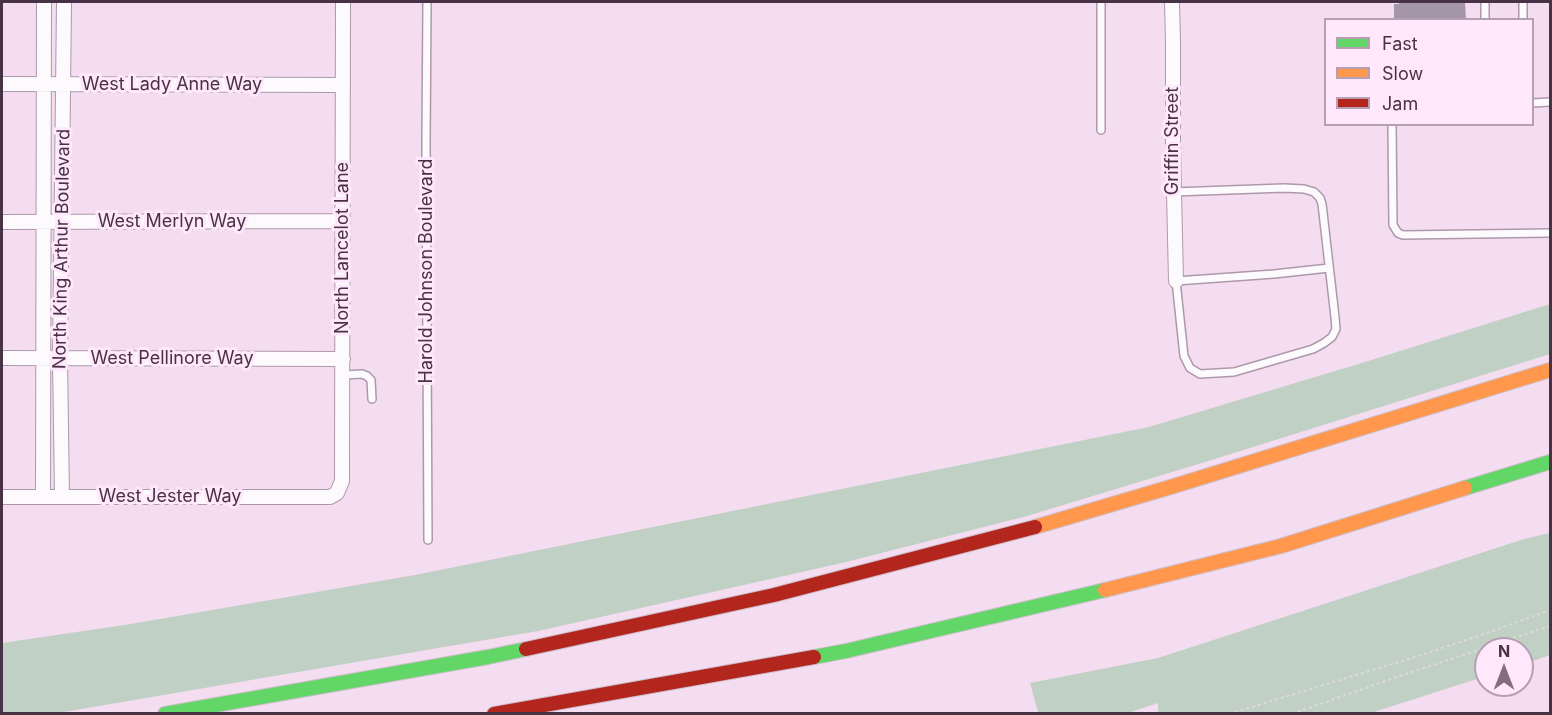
<!DOCTYPE html>
<style>
body{margin:0}
#map{position:relative;width:1552px;height:715px;overflow:hidden;background:#f4dcf1;font-family:Inter,sans-serif}
canvas{display:block}
.frame{position:absolute;inset:0;border:3px solid #483245;pointer-events:none}
.legend{position:absolute;left:1324px;top:18px;width:210px;height:108px;box-sizing:border-box;background:#ffe8fb;border:2px solid #b69fb2;margin:0;padding:8px 10px;list-style:none;font-size:18px;color:#483245}
.legend li{display:flex;align-items:center;gap:12px;height:30px}
.legend b{width:30px;border:2px solid #b69fb2}
.north{position:absolute;left:1474px;top:637px;width:60px;height:60px;box-sizing:border-box;background:#ffe8fb;border:2px solid #b69fb2;border-radius:50%;rotate:0deg;font-size:16px;font-weight:700;line-height:24px;text-align:center;color:#483245}
.north::after{content:'';display:block;margin:auto;width:21px;height:27px;background:#846e81;clip-path:polygon(50% 0,100% 100%,50% 72%,0 100%)}
</style>
<div id="map">
<canvas width="1552" height="715"></canvas>
<div class="frame"></div>
<ul class="legend">
<li><b style="height:8px;background:#63d668"></b>Fast</li>
<li><b style="height:8px;background:#ff974d"></b>Slow</li>
<li><b style="height:8px;background:#b3261e"></b>Jam</li>
</ul>
<div class="north">N</div>
</div>
<script>
const c = document.querySelector('canvas').getContext('2d');
c.lineJoin = 'round';
function fill(path, color) { c.fillStyle = color; c.fill(path, 'evenodd'); }
const poly = rows => new Path2D(rows.map(r => 'M' + r).join(''));
function strokePath(path, color, width, dash) { c.strokeStyle = color; c.lineWidth = width; c.lineCap = dash ? 'butt' : 'round'; c.setLineDash(dash || []); c.stroke(path); }
function label(font, color, halo, rows, align = 'center') {
  c.font = font + ' Inter,sans-serif'; c.lineWidth = 6; c.setLineDash([]); c.textBaseline = 'middle'; c.strokeStyle = halo; c.fillStyle = color; for (const [text, x, y, turn = 0] of rows) {
    c.save(); c.translate(x, y); c.rotate((+turn || 0) * Math.PI / 180); c.textAlign = isNaN(turn) ? turn : align; if (halo) c.strokeText(text, 0, 0); c.fillText(text, 0, 0); c.restore();
  }
}
fill(poly([
 [1550,304,1550,354,1205,462,1027,516,842,563,538,631,58,713,2,713,2,643,131,624,415,575,1149,427,1365,362],
 [1550,533,1550,655,1522,665,1522,649,1486,649,1486,676,1371,713,1158,714,1158,703,1128,713,1039,714,1036,705,1030,683,1158,658,1524,539]
]), '#c0d0c4');
fill(poly([
 [1399,2,1465,2,1466,20,1394,20,1394,4,1399,4]
]), '#a595a8');
const lane = poly([
 [427,2,426,143,428,540],
 [1485,2,1485,20],
 [1523,2,1523,20],
 [1532,103,1550,102],
 [1392,124,1393,225,1398,233,1403,235,1550,233],
 [1101,130,1101,2],
 [1173,192,1284,188,1304,189,1314,192,1320,198,1322,204,1335,317,1336,329,1332,337,1324,343,1313,349,1234,372,1200,374,1190,368,1184,356,1176,281,1274,274,1329,268],
 [343,375,362,374,367,376,371,380,372,399]
]);
const street = poly([
 [1172,2,1173,41,1173,148,1176,281],
 [2,84,343,85],
 [2,222,343,221],
 [2,358,343,359],
 [2,497,330,497,337,493,342,481,342,471,343,2],
 [43,497,44,2],
 [62,497,60,359,64,2]
]);
const fast = poly([
 [1465,488,1550,462],
 [814,657,846,651,1105,590],
 [165,714,488,657,526,649]
]);
const slow = poly([
 [1035,527,1174,486,1550,370],
 [1105,590,1281,546,1465,488]
]);
const jam = poly([
 [526,649,774,595,1035,527],
 [494,714,814,657]
]);
strokePath(lane, '#ad99ab', 10);
strokePath(street, '#ad99ab', 16);
strokePath(fast, '#ccbeca', 16);
strokePath(slow, '#ccbeca', 16);
strokePath(jam, '#ccbeca', 16);
strokePath(poly([
 [1229,714,1412,658,1487,633,1550,610],
 [1292,714,1394,678,1550,626]
]), '#dfd8de', 2, [3, 3]);
strokePath(lane, '#fdfafd', 7);
strokePath(street, '#fdfafd', 14);
strokePath(fast, '#63d668', 14);
strokePath(slow, '#ff974d', 14);
strokePath(jam, '#b3261e', 14);
label('18px', '#483245', '#ffe8fb', [
 ["West Lady Anne Way",172,85],
 ["Griffin Street",1173,141,-90],
 ["West Merlyn Way",172,222],
 ["North Lancelot Lane",343,248,-90],
 ["North King Arthur Boulevard",62,249,-89],
 ["Harold Johnson Boulevard",427,271,-90],
 ["West Pellinore Way",172,359],
 ["West Jester Way",170,497]
]);
</script>
